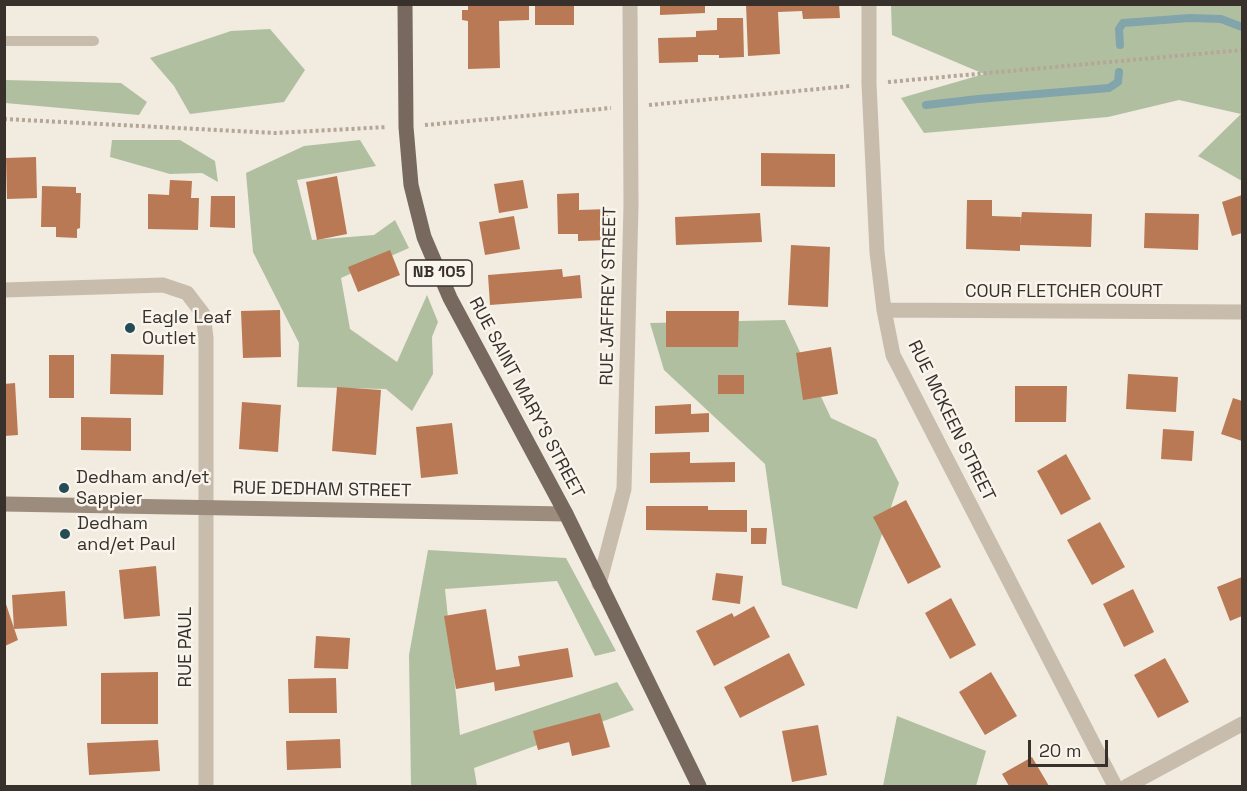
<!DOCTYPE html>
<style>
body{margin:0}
#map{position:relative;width:1247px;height:791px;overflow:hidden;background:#f1ebe0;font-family:"Space Grotesk",sans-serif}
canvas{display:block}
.frame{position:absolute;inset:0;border:6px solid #37302b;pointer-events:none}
.scale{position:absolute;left:1028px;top:740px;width:80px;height:27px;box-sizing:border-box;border:3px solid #37302b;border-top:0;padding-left:8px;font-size:18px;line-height:21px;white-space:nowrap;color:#37302b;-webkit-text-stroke:4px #f9f4ec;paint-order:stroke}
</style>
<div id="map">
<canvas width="1247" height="791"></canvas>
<div class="frame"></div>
<div class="scale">20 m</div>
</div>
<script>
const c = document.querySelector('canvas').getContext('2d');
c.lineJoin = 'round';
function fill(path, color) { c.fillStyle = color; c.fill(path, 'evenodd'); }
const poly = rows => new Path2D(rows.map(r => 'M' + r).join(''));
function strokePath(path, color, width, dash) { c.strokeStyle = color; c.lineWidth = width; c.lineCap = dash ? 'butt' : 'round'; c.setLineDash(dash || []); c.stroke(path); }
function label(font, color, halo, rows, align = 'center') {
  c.font = font + ' "Space Grotesk",sans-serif'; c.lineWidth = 5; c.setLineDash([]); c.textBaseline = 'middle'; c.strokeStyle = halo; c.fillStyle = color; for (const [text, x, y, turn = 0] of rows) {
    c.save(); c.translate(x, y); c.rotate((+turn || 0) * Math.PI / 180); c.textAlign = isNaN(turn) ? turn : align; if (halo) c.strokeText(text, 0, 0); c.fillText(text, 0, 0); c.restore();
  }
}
fill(poly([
 [891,5,1242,5,1242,181,1198,156,1241,114,1179,100,1108,117,924,133,901,98,984,74,892,35],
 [270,29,305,70,284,102,190,114,174,86,150,58,231,31],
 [5,80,121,83,147,102,139,115,5,103],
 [112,140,180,140,215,161,218,182,202,173,170,174,110,157],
 [360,140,376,166,297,180,312,240,374,235,395,220,409,248,341,278,350,329,397,362,427,295,438,322,432,337,433,374,412,411,386,389,297,387,299,343,253,252,246,173,304,146],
 [785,320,831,418,876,439,899,483,857,609,782,585,765,464,664,370,650,323],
 [428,550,566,558,616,651,595,656,557,581,445,589,460,735,617,682,634,710,474,768,477,786,411,786,409,655],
 [897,716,986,751,976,786,883,786]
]), '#b1bfa1');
strokePath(poly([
 [1120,45,1119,29,1123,23,1190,18,1221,19,1242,27],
 [926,105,978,99,1109,88,1118,82,1119,72]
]), '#82a5ab', 8);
fill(poly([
 [468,4,529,4,529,20,499,21,500,68,468,69,468,21,462,20,462,10,468,10],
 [660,4,705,4,705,13,660,15],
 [746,4,839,4,840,18,803,19,802,11,778,12,780,54,748,56],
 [535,5,574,5,574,25,535,25],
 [717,18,743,18,744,57,719,58,719,55,698,55,698,62,659,63,658,38,696,37,696,31,717,30],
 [761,153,835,154,835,187,761,186],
 [36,157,37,198,7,199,6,158],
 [337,176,347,234,317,240,306,182],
 [170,180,192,181,191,198,199,198,198,230,148,229,148,194,169,195],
 [523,180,528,208,499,213,494,184],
 [42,186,76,187,76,193,81,193,80,228,77,229,77,238,56,237,56,227,41,227],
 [579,193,579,210,608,209,609,240,578,241,578,234,558,234,557,194],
 [1242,195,1242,233,1232,236,1222,202],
 [211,196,235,196,235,228,210,227],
 [967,200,992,200,992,216,1021,217,1020,226,1022,212,1092,214,1091,247,1020,245,1020,251,966,249],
 [760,213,762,242,676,245,675,217],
 [1145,213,1199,214,1198,250,1144,248],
 [514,216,520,249,485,255,479,222],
 [791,245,830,247,828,307,788,305],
 [390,250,400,275,358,292,348,267],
 [562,269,563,277,580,275,582,298,490,305,488,275],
 [280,310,281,357,243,358,241,311],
 [666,311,739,311,738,347,666,347],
 [831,347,838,394,803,400,796,353],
 [111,354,164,355,163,395,110,394],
 [49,355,74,355,74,398,49,398],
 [1128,374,1178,377,1176,412,1126,409],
 [718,375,744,375,744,394,718,394],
 [15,383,18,435,4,436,4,384],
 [1015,386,1067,386,1066,422,1015,422],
 [337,387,381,390,376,455,332,451],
 [1233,398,1242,401,1242,441,1221,434],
 [242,402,281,405,278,452,239,449],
 [691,404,691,414,709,413,709,432,655,434,655,406],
 [81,417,131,418,131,451,81,450],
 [452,423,458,474,421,478,416,427],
 [1163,429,1194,431,1192,461,1161,459],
 [690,452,690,463,735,462,735,482,650,483,650,453],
 [1066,454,1091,499,1061,515,1037,471],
 [906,500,941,567,908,584,873,517],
 [646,506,708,506,708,510,747,510,747,532,646,530],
 [1100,522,1125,567,1092,585,1067,540],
 [751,528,767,528,766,544,751,544],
 [156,566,160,616,124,619,119,570],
 [716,573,743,576,740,604,712,600],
 [1242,577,1242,616,1230,621,1217,587],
 [1133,589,1154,632,1124,647,1103,604],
 [65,591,67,626,14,629,12,595],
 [951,598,976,645,950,659,925,613],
 [5,601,18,640,5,646],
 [754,606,770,637,714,666,696,631,732,613,734,617],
 [486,609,496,670,520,666,518,656,568,648,573,677,495,691,494,682,456,689,444,616],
 [316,636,350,638,348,669,314,668],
 [789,653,805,685,740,718,724,687],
 [1165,658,1189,702,1158,718,1134,675],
 [158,672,158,724,101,724,101,673],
 [991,672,1017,716,985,735,959,692],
 [336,678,337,713,289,713,288,679],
 [600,713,610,747,572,756,569,742,538,750,533,731],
 [818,725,827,775,792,782,782,731],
 [340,739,341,768,287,770,286,741],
 [158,740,160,771,89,775,87,743],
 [1032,757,1049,786,1009,786,1002,774]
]), '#ba7955');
strokePath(poly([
 [888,82,1242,50],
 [649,105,850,86],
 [4,119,275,133,387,127],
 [425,125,611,108]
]), '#b4a797', 4, [3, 3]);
strokePath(poly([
 [4,41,94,41]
]), '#c8bcad', 10);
strokePath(poly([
 [869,4,869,84,877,252,884,310,893,355,1115,786],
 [4,290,163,285,187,293,203,314,206,338,206,786],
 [884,310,1242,312],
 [599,584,624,489,631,205,630,4],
 [1127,786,1242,724]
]), '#c8bcad', 15);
strokePath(poly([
 [4,504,566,514]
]), '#9c8c7e', 15);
strokePath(poly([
 [405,4,406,127,411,185,424,237,450,298,566,514,699,786]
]), '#77695e', 15);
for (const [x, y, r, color] of [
 [130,328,6,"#244c55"],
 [64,488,6,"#244c55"],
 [65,534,6,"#244c55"]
]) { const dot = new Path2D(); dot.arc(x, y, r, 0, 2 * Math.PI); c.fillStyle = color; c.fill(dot); strokePath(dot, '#f9f4ec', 2); }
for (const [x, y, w] of [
 [439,273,66]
]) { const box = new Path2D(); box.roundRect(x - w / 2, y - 13, w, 26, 4.5); c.fillStyle = '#f9f4ec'; c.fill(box); strokePath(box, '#37302b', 1.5); }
label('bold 16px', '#37302b', null, [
 ["NB 105",439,273]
]);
label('18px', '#37302b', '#f9f4ec', [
 ["COUR FLETCHER COURT",1064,292],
 ["RUE JAFFREY STREET",609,296,-89],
 ["RUE SAINT MARY'S STREET",526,398,62],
 ["RUE MCKEEN STREET",951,421,64],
 ["RUE DEDHAM STREET",322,490,1],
 ["RUE PAUL",186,647,-90]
]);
label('18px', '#37302b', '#f9f4ec', [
 ["Eagle Leaf",142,318],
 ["Outlet",142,339],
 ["Dedham and/et",76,478],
 ["Sappier",76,499],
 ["Dedham",77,524],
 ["and/et Paul",77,545]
], 'left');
</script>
